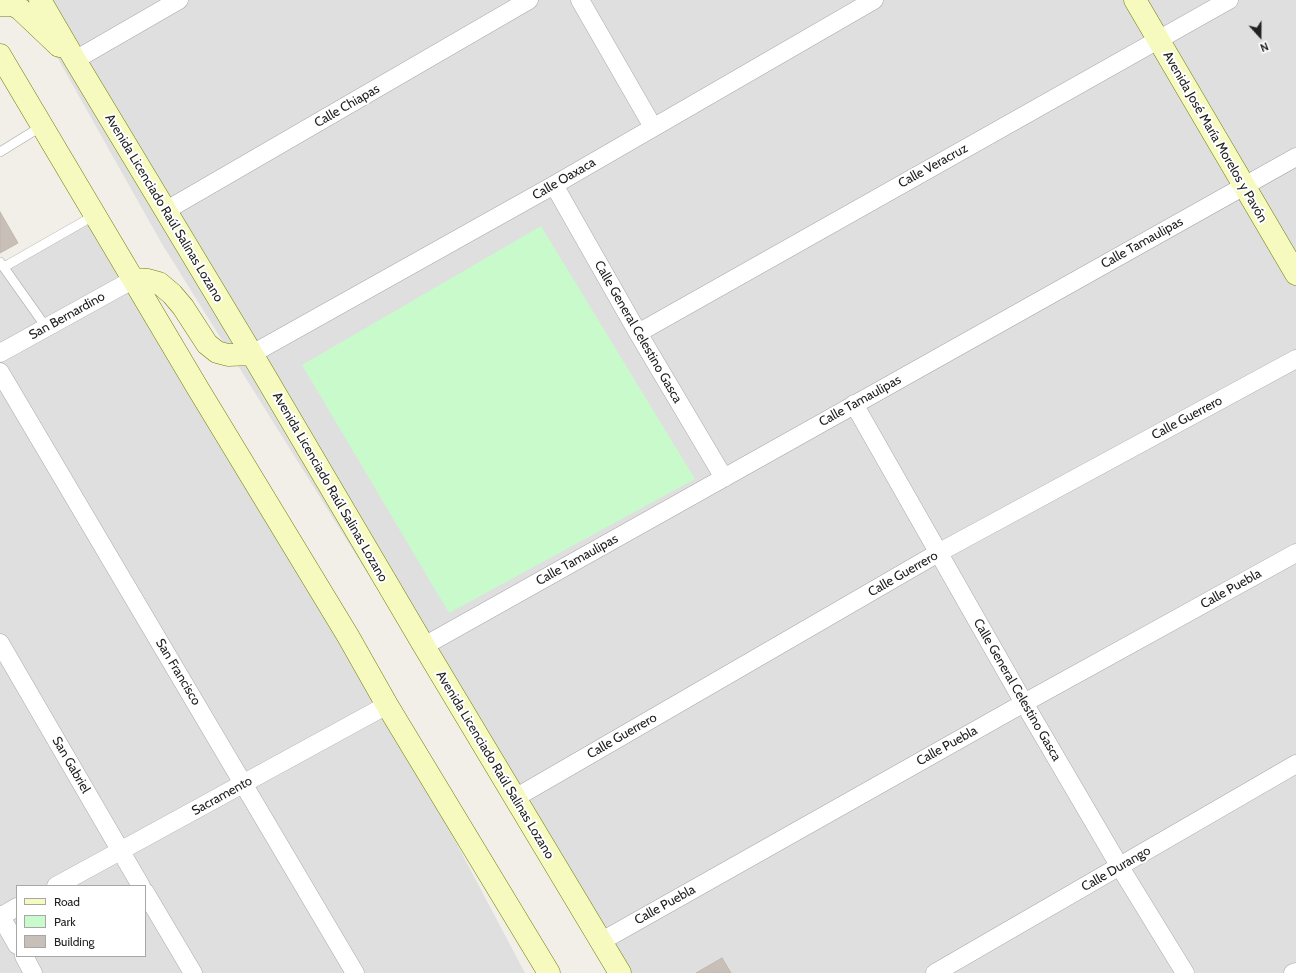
<!DOCTYPE html>
<meta charset="utf-8">
<style>
body{margin:0}
#map{position:relative;width:1296px;height:973px;overflow:hidden;background:#f2efe9;font-family:Cabin,sans-serif}
canvas{display:block}
.legend{position:absolute;left:16px;top:885px;width:130px;height:72px;box-sizing:border-box;background:#fff;border:1px solid #a7a7a7;margin:0;padding:5px 7px;list-style:none;font-size:12px;color:#222}
.legend li{display:flex;align-items:center;gap:8px;height:20px}
.legend b{width:20px;border:1px solid #a7a7a7}
.north{position:absolute;left:1240px;top:16px;width:40px;height:40px;-webkit-text-stroke:3px #fff;paint-order:stroke;rotate:159deg;font-size:11px;font-weight:700;line-height:16px;text-align:center;color:#222}
.north::after{content:'';display:block;margin:auto;width:14px;height:18px;background:#222;clip-path:polygon(50% 0,100% 100%,50% 72%,0 100%)}
</style>
<div id="map">
<canvas width="1296" height="973"></canvas>
<ul class="legend">
<li><b style="height:5px;background:#f7fabf"></b>Road</li>
<li><b style="height:11px;background:#c8facc"></b>Park</li>
<li><b style="height:11px;background:#c7bfb8"></b>Building</li>
</ul>
<div class="north">N</div>
</div>
<script>
const c = document.querySelector('canvas').getContext('2d');
c.lineJoin = 'round';
function fill(path, color) { c.fillStyle = color; c.fill(path, 'evenodd'); }
const poly = rows => new Path2D(rows.map(r => 'M' + r).join(''));
function strokePath(path, color, width, dash) { c.strokeStyle = color; c.lineWidth = width; c.lineCap = dash ? 'butt' : 'round'; c.setLineDash(dash || []); c.stroke(path); }
function label(font, color, halo, rows, align = 'center') {
  c.font = font + ' Cabin,sans-serif'; c.lineWidth = 4; c.setLineDash([]); c.textBaseline = 'middle'; c.strokeStyle = halo; c.fillStyle = color; for (const [text, x, y, turn = 0] of rows) {
    c.save(); c.translate(x, y); c.rotate((+turn || 0) * Math.PI / 180); c.textAlign = isNaN(turn) ? turn : align; if (halo) c.strokeText(text, 0, 0); c.fillText(text, 0, 0); c.restore();
  }
}
fill(poly([
 [25,0,1296,0,1296,973,617,973,162,244],
 [90,221,385,708,525,973,0,973,0,270],
 [17,886,145,886,145,956,17,956]
]), '#e0dfdf');
fill(poly([
 [541,226,695,479,449,613,302,365]
]), '#c8facc');
const building = poly([
 [0,212,18,243,0,253,0,212],
 [722,958,731,973,696,973,722,958]
]);
fill(building, '#c7bfb8');
strokePath(building, '#c4b6ab', 1);
const lane = poly([
 [0,152,42,126],
 [0,262,46,327],
 [4,267,95,215]
]);
const street = poly([
 [580,0,653,127],
 [75,60,179,0],
 [554,185,638,333,724,478],
 [165,211,529,0],
 [638,333,1229,0],
 [0,353,134,279],
 [252,354,554,185,874,0],
 [0,372,355,973],
 [854,404,1024,703,1120,867,1185,973],
 [0,643,141,886],
 [424,646,1296,157],
 [515,798,938,553,1296,359],
 [56,886,387,705],
 [145,892,193,973],
 [0,915,17,945],
 [0,917,17,907],
 [600,942,1024,703,1296,553],
 [24,956,33,973],
 [935,973,1296,764],
 [1293,973,1296,972]
]);
const secondary = poly([
 [40,0,75,60,252,354,424,646,620,973],
 [1135,0,1296,274],
 [0,5,13,5,20,9,59,46],
 [0,55,197,387,348,636,387,705,549,973],
 [134,279,148,280,159,283,172,294,183,307,207,344,217,352,228,355,252,354]
]);
strokePath(lane, '#a9a9a9', 10);
strokePath(street, '#a9a9a9', 19);
strokePath(secondary, '#707d05', 23);
strokePath(lane, '#fff', 9);
strokePath(street, '#fff', 18);
strokePath(secondary, '#f7fabf', 22);
label('13px', '#222', '#fff', [
 ["Calle Chiapas",347,106,-30],
 ["Avenida José María Morelos y Pavón",1215,137,60],
 ["Calle Veracruz",933,166,-29],
 ["Calle Oaxaca",564,179,-30],
 ["Avenida Licenciado Raúl Salinas Lozano",164,208,59],
 ["Calle Tamaulipas",1142,243,-29],
 ["San Bernardino",67,316,-29],
 ["Calle General Celestino Gasca",638,332,60],
 ["Calle Tamaulipas",860,401,-29],
 ["Calle Guerrero",1187,418,-28],
 ["Avenida Licenciado Raúl Salinas Lozano",330,487,60],
 ["Calle Tamaulipas",577,560,-29],
 ["Calle Guerrero",903,574,-30],
 ["Calle Puebla",1231,589,-29],
 ["San Francisco",178,672,59],
 ["Calle General Celestino Gasca",1017,690,60],
 ["Calle Guerrero",622,736,-30],
 ["Calle Puebla",947,746,-29],
 ["San Gabriel",71,765,60],
 ["Avenida Licenciado Raúl Salinas Lozano",495,765,59],
 ["Sacramento",222,796,-29],
 ["Calle Durango",1116,869,-30],
 ["Calle Puebla",665,905,-29]
]);
</script>
